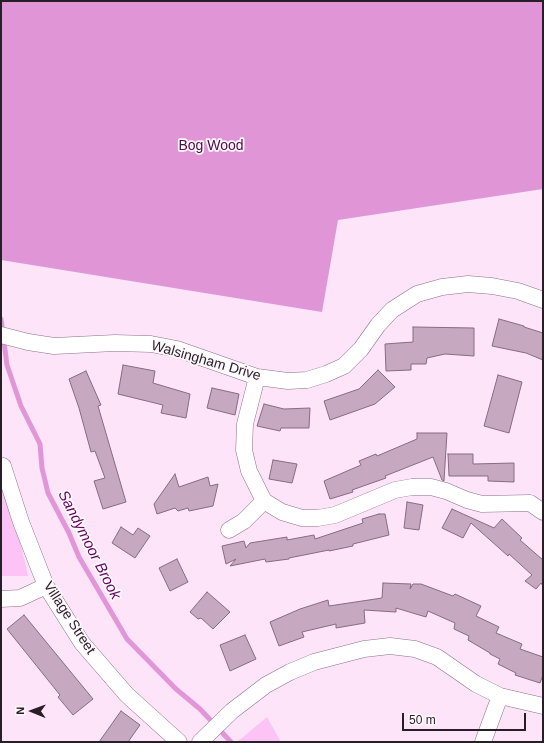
<!DOCTYPE html>
<style>
body{margin:0}
#map{position:relative;width:544px;height:743px;overflow:hidden;background:#fde4f9;font-family:Arial,sans-serif}
canvas{display:block}
.frame{position:absolute;inset:0;border:2px solid #291e27;pointer-events:none}
.north{position:absolute;left:12px;top:691px;width:40px;height:40px;-webkit-text-stroke:3px #fef8fd;paint-order:stroke;rotate:271deg;font-size:11px;font-weight:700;line-height:16px;text-align:center;color:#291e27}
.north::after{content:'';display:block;margin:auto;width:14px;height:18px;background:#291e27;clip-path:polygon(50% 0,100% 100%,50% 72%,0 100%)}
.scale{position:absolute;left:402px;top:713px;width:124px;height:18px;box-sizing:border-box;border:2px solid #291e27;border-top:0;padding-left:5px;font-size:12px;line-height:14px;white-space:nowrap;color:#291e27;-webkit-text-stroke:3px #fef8fd;paint-order:stroke}
</style>
<div id="map">
<canvas width="544" height="743"></canvas>
<div class="frame"></div>
<div class="north">N</div>
<div class="scale">50 m</div>
</div>
<script>
const c = document.querySelector('canvas').getContext('2d');
c.lineJoin = 'round';
function fill(path, color) { c.fillStyle = color; c.fill(path, 'evenodd'); }
const poly = rows => new Path2D(rows.map(r => 'M' + r).join(''));
function strokePath(path, color, width, dash) { c.strokeStyle = color; c.lineWidth = width; c.lineCap = dash ? 'butt' : 'round'; c.setLineDash(dash || []); c.stroke(path); }
function label(font, color, halo, rows, align = 'center') {
  c.font = font + ' Arial,sans-serif'; c.lineWidth = 3.5; c.setLineDash([]); c.textBaseline = 'middle'; c.strokeStyle = halo; c.fillStyle = color; for (const [text, x, y, turn = 0] of rows) {
    c.save(); c.translate(x, y); c.rotate((+turn || 0) * Math.PI / 180); c.textAlign = isNaN(turn) ? turn : align; if (halo) c.strokeText(text, 0, 0); c.fillText(text, 0, 0); c.restore();
  }
}
fill(poly([
 [1,466,3,466,28,576,1,576],
 [267,717,281,742,237,742]
]), '#fdc3f4');
fill(poly([
 [1,1,543,1,543,189,338,220,322,312,1,260]
]), '#e095d6');
strokePath(poly([
 [1,234,1,248],
 [1,319,7,365,21,406,40,444,42,468,48,493,69,533,79,557,127,639,176,689,200,709,231,742]
]), '#e196d7', 5);
const building = poly([
 [499,319,524,326,524,327,543,333,543,360,526,353,492,346,499,319],
 [413,327,474,328,474,356,445,354,427,358,426,364,411,364,411,370,386,371,385,344,413,342,413,327],
 [123,365,155,371,153,383,190,394,186,418,161,413,163,405,118,394,123,365],
 [378,370,395,387,375,404,330,420,324,401,359,389,378,370],
 [86,371,101,405,98,406,126,502,103,509,94,481,105,478,95,451,91,452,79,408,69,379,86,371],
 [498,375,522,382,509,433,484,426,498,375],
 [212,388,239,394,235,415,207,408,212,388],
 [264,404,284,409,310,408,309,428,281,428,280,431,257,426,264,404],
 [417,433,447,433,444,481,442,480,433,457,385,476,386,478,352,490,353,492,330,499,324,481,361,465,359,461,376,454,377,456,417,439,417,433],
 [448,454,473,454,473,464,514,463,514,482,488,481,488,476,449,476,448,454],
 [273,460,297,464,292,483,269,479,273,460],
 [175,474,179,487,208,477,210,486,218,484,213,506,189,511,188,508,178,511,175,508,157,514,154,504,175,474],
 [407,502,423,505,419,530,404,528,407,502],
 [452,509,494,528,502,519,522,538,520,540,543,560,543,586,541,583,536,589,525,581,532,575,509,554,508,556,471,523,463,538,442,528,452,509],
 [379,514,385,514,389,535,353,544,353,546,329,551,329,550,289,558,289,559,266,562,265,559,230,566,236,559,226,564,222,546,244,541,246,548,250,543,287,537,287,540,314,535,315,539,363,523,362,519,379,514],
 [121,527,133,535,138,528,150,536,135,558,112,543,121,527],
 [177,559,188,582,170,591,159,568,177,559],
 [383,583,411,584,410,589,413,584,421,584,453,596,455,594,481,606,476,616,499,627,496,633,522,644,520,649,543,657,543,675,540,683,515,675,516,673,498,664,500,659,490,654,490,653,468,640,469,636,454,629,455,623,428,611,426,617,396,608,396,612,364,610,365,623,336,628,336,624,302,632,304,637,279,646,270,622,300,609,328,600,329,606,382,598,383,583],
 [207,592,230,612,213,629,201,618,198,619,190,612,207,592],
 [24,615,93,699,73,715,58,697,60,695,7,629,24,615],
 [245,635,256,659,230,671,220,645,245,635],
 [121,711,140,725,128,742,99,742,121,711]
]);
fill(building, '#c6a8c1');
strokePath(building, '#876b82', 1);
const minor = poly([
 [1,335,28,342,54,346,115,343,151,344,177,349,257,377,288,381,307,380,326,374,344,366,361,349,378,325,392,310,417,294,442,287,468,284,492,286,518,291,543,300],
 [257,377,245,424,244,450,249,471,264,501,282,512,302,518,318,518,335,515,395,490,412,487,431,487,446,491,467,500,482,504,530,503,543,512],
 [3,466,21,522,46,586,82,643,127,695,179,742],
 [229,530,244,521,264,501],
 [1,599,20,598,46,586],
 [200,742,232,711,266,685,290,672,314,662,364,649,390,646,415,649,437,657,476,684,500,696,543,706],
 [483,742,500,696]
]);
strokePath(minor, '#8c7088', 17);
strokePath(minor, '#fff', 16);
label('14px', '#4e0a49', '#fef8fd', [
 ["Bog Wood",211,146]
]);
label('14px', '#291e27', '#fef8fd', [
 ["Walsingham Drive",206,361,16],
 ["Village Street",69,618,57]
]);
label('italic 15px', '#63055d', '#fef8fd', [
 ["Sandymoor Brook",89,545,63]
]);
</script>
